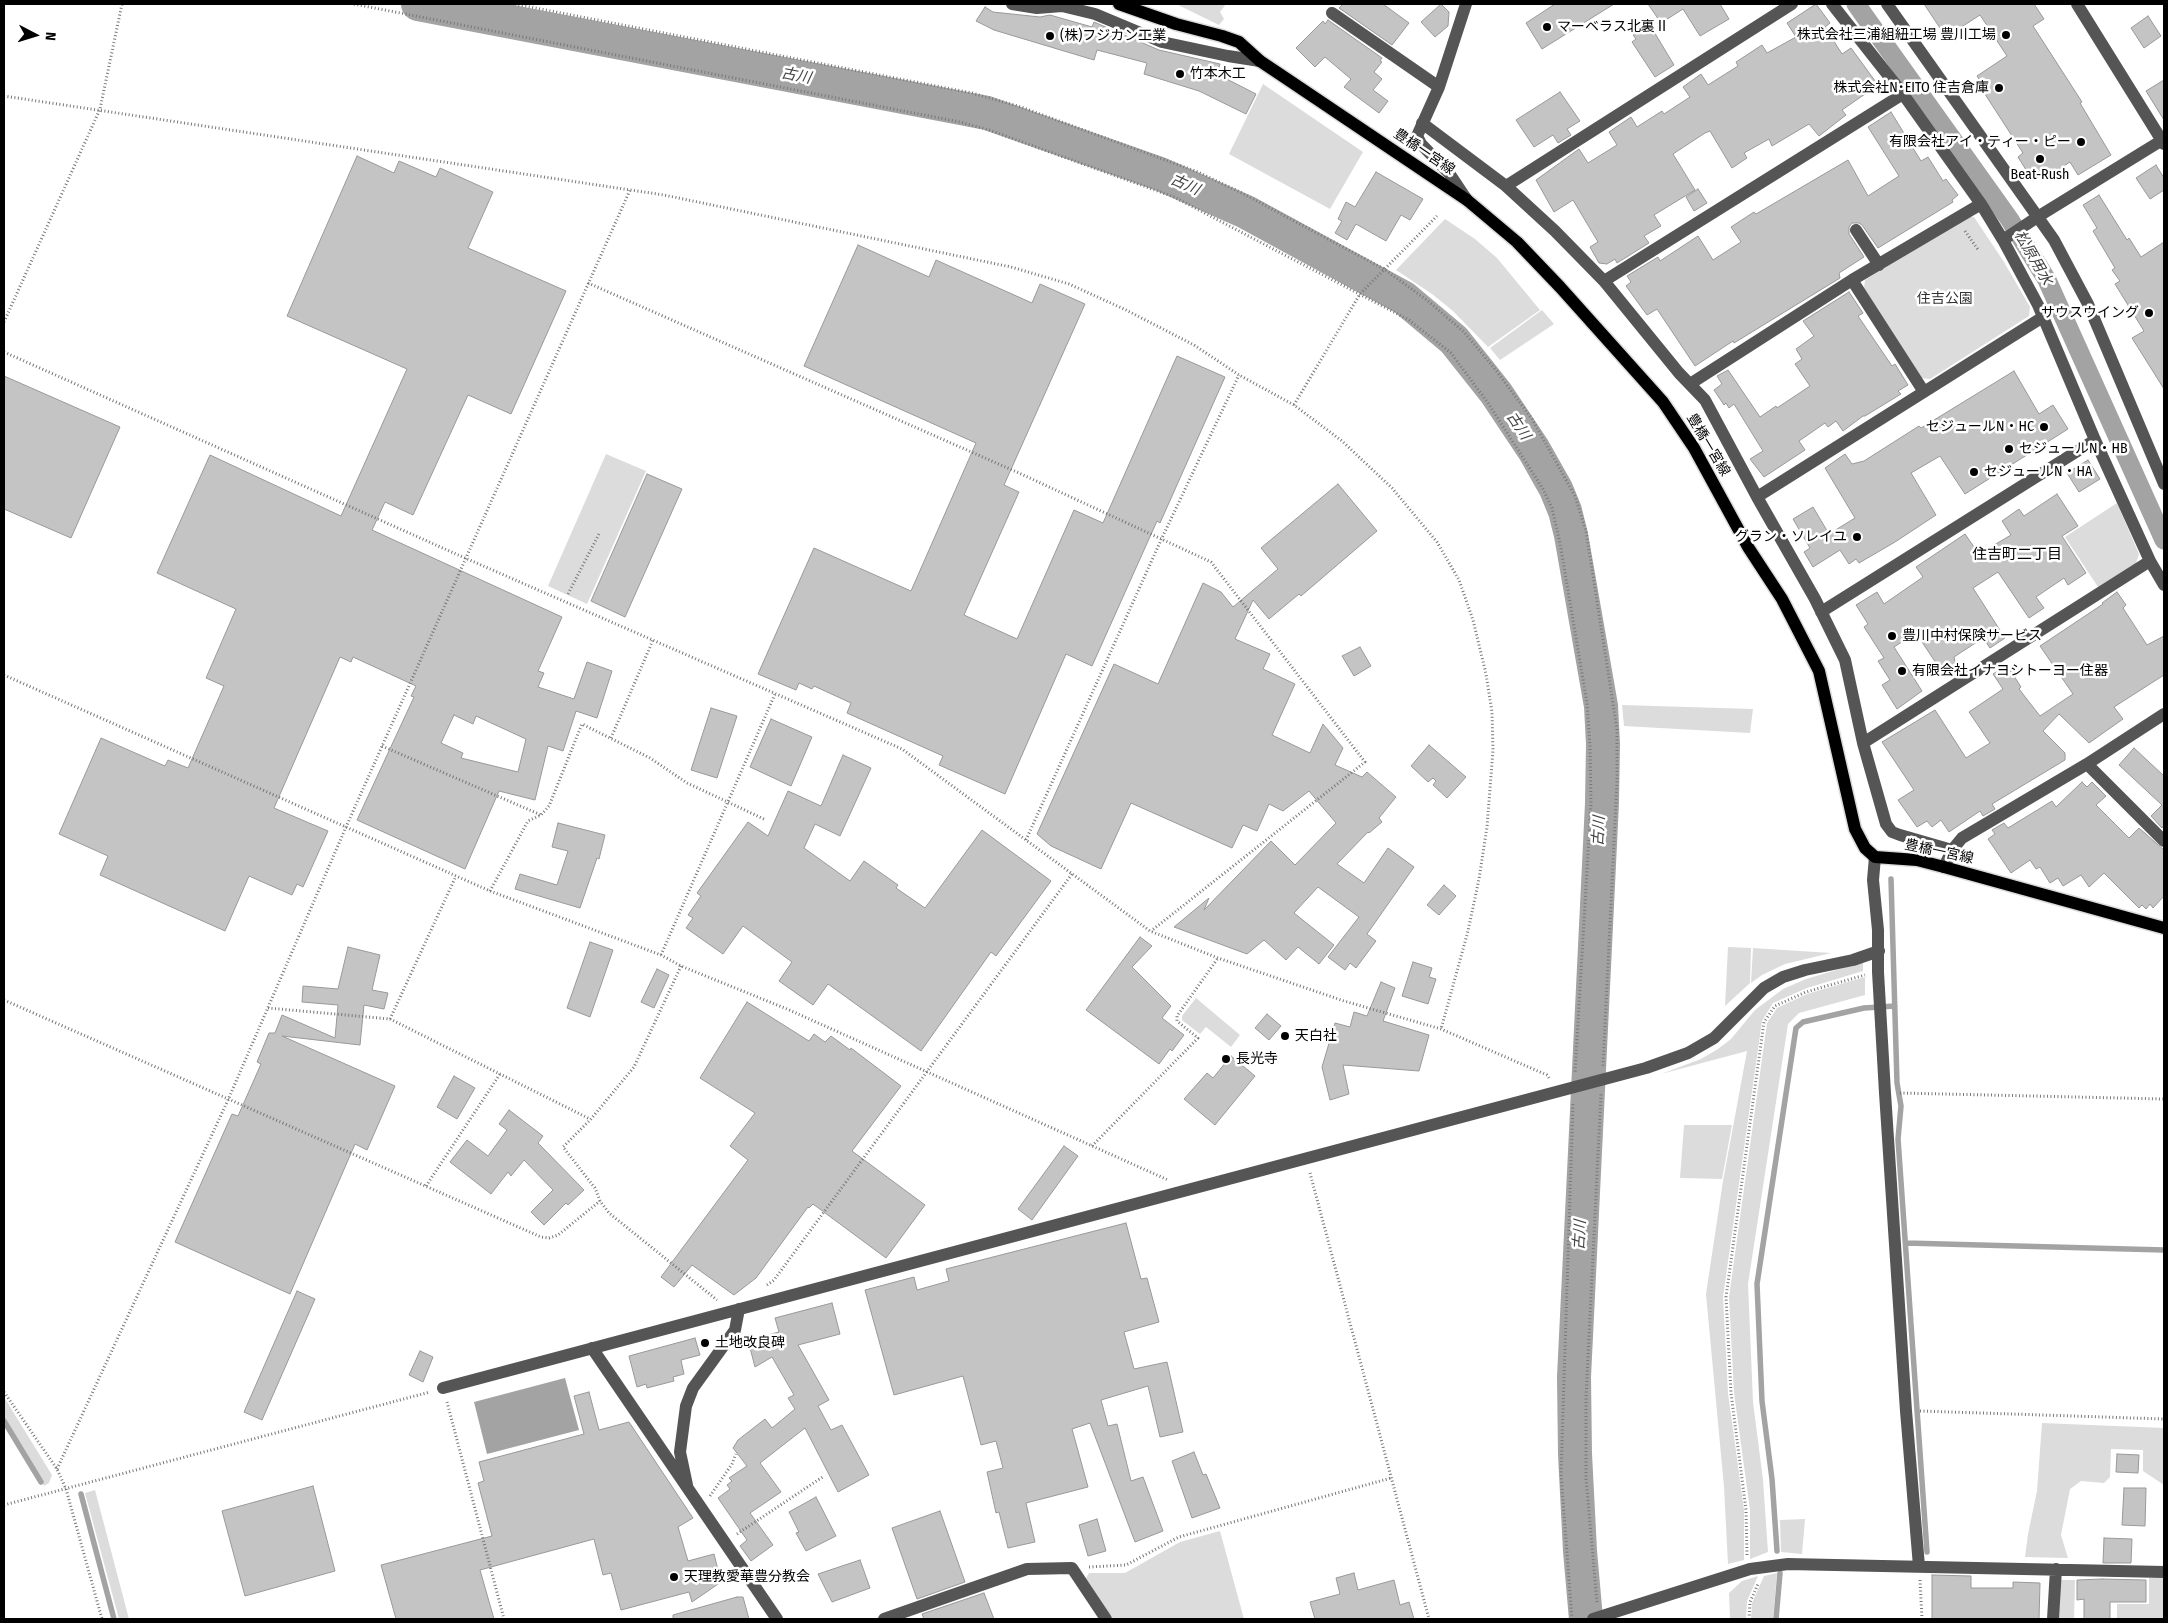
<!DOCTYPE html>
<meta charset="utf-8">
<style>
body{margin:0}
#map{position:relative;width:2168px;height:1623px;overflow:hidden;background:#fff;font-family:"Fira Sans Condensed",sans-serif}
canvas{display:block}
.frame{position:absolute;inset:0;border:5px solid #000;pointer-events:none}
.north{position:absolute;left:10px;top:10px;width:50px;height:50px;-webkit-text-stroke:4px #fff;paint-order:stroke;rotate:95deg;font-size:14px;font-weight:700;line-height:20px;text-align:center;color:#000}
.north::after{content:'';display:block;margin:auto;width:18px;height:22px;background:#000;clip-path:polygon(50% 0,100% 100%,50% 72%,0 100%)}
</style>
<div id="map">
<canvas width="2168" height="1623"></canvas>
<div class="frame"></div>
<div class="north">N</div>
</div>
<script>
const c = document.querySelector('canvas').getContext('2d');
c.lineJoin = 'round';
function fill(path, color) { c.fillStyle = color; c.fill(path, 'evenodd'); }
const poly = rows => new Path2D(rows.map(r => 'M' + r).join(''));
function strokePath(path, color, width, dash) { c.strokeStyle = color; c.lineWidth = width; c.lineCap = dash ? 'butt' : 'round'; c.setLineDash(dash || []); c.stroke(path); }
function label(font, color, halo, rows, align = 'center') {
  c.font = font + ' "Fira Sans Condensed","Noto Sans JP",sans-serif'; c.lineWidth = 5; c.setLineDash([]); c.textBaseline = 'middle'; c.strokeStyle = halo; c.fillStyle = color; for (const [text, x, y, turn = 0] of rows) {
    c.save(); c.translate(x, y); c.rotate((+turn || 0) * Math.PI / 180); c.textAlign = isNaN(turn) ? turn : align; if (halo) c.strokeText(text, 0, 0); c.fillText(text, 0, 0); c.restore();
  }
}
fill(poly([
 [1176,4,1226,4,1220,12,1224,19,1219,25],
 [1263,84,1363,152,1330,209,1229,154],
 [1966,216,1974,217,2004,262,2030,307,2029,316,1930,379,1920,378,1864,288,1865,280],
 [1445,219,1475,239,1497,258,1540,310,1488,347,1453,311,1432,294,1396,270],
 [1542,310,1554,324,1500,360,1490,348],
 [606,454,646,471,587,604,548,586],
 [2117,503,2139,554,2136,563,2098,587,2065,537],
 [1622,705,1753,709,1750,733,1624,726],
 [1728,947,1751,948,1750,983,1725,1006],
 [1753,948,1831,953,1785,964,1762,975,1751,983],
 [1863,962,1863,971,1807,988,1773,1003,1762,1021,1723,1297,1728,1393,1744,1510,1744,1560,1728,1564,1724,1487,1706,1294,1723,1181,1747,1051,1661,1074,1701,1059,1718,1049,1731,1039,1755,1010,1783,989,1806,979],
 [1865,977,1865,995,1799,1013,1788,1024,1748,1284,1753,1402,1763,1480,1768,1552,1750,1559,1750,1510,1734,1393,1729,1297,1767,1023,1777,1008,1807,994],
 [1196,998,1240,1035,1231,1047,1206,1027,1200,1034,1182,1020,1182,1016],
 [1684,1125,1732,1125,1722,1179,1680,1178],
 [4,1397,52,1475,49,1483,44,1486,4,1419],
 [2042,1423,2164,1428,2164,1485,2143,1471,2143,1450,2111,1449,2110,1477,2104,1483,2081,1481,2070,1489,2061,1535,2068,1558,2025,1557,2028,1534,2037,1491],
 [95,1490,129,1619,119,1619,85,1493],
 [1805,1519,1802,1554,1781,1552,1780,1520],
 [1220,1531,1244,1619,1113,1619,1086,1578,1089,1573,1125,1573,1180,1542],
 [1777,1573,1773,1619,1751,1619,1752,1603,1764,1576],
 [1758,1576,1747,1601,1746,1619,1730,1619,1729,1593,1742,1581],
 [2149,1578,2164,1578,2164,1619,2117,1619,2117,1604,2149,1604],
 [2060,1580,2075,1580,2074,1619,2059,1619]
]), '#dcdcdc');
fill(poly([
 [565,1378,579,1430,487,1454,474,1402]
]), '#a3a3a3');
strokePath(poly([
 [1891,879,1897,1083,1901,1106,1898,1139,1927,1552],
 [1906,1243,2164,1250],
 [4,1421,41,1482],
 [81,1494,114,1619],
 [1777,1551,1772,1479,1762,1401,1757,1284,1796,1028,1803,1022,1864,1008,1895,1006],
 [1776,1619,1780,1573]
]), '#a3a3a3', 5.5);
strokePath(poly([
 [1856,4,2010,220,2047,280,2164,540]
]), '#a3a3a3', 19);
strokePath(poly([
 [418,4,987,113,1160,174,1246,212,1404,298,1454,340,1496,393,1534,450,1556,489,1565,511,1571,535,1601,706,1603,744,1602,803,1574,1377,1575,1454,1580,1551,1586,1619]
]), '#a3a3a3', 34);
const building = poly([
 [1343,4,1383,4,1409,23,1392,45,1339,8,1343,4],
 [1441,4,1449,12,1448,26,1435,37,1421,22,1441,4],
 [1555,4,1614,4,1542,49,1526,23,1555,4],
 [1648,4,1720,4,1729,19,1700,36,1683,9,1661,23,1648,4],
 [1816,4,1830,23,1825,27,1842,54,1851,48,1878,85,1842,110,1846,115,1819,136,1809,124,1772,146,1769,139,1744,153,1747,158,1732,168,1710,131,1705,133,1673,154,1695,190,1654,215,1661,226,1644,236,1649,243,1617,263,1615,259,1607,264,1599,263,1590,247,1598,242,1573,200,1554,212,1536,180,1579,149,1588,163,1617,145,1609,132,1631,117,1637,127,1662,111,1664,114,1690,97,1683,87,1701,74,1708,85,1738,66,1736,62,1762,45,1767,53,1796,37,1787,23,1816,4],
 [1924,4,2034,4,2044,19,2033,26,2082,102,2080,103,2111,155,2078,175,2070,162,2042,180,2040,176,2033,181,2018,157,2023,153,1981,88,1984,87,1977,76,2007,56,1980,15,1946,37,1924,4],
 [985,7,993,12,1040,17,1050,15,1092,27,1094,22,1159,50,1220,64,1217,74,1256,94,1246,114,1199,91,1144,74,1147,63,1097,50,1094,60,994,30,976,21,985,7],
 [2148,16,2161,36,2144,48,2131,28,2148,16],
 [1328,20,1382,58,1380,61,1382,62,1374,72,1382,79,1373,90,1388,101,1379,113,1344,87,1351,79,1325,57,1315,67,1296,48,1323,21,1325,24,1328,20],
 [1650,25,1674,65,1655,77,1632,42,1636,39,1633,35,1650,25],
 [2164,80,2164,120,2146,91,2164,80],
 [1560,92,1580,121,1567,129,1571,135,1558,143,1553,135,1534,147,1516,120,1560,92],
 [1891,112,1921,161,1928,157,1943,181,1946,179,1958,195,1952,200,1953,202,1878,248,1862,225,1859,223,1852,223,1849,227,1849,234,1864,257,1839,273,1840,278,1734,343,1733,341,1695,366,1657,309,1647,315,1626,286,1631,282,1627,276,1658,257,1660,261,1698,236,1713,260,1741,242,1731,227,1754,212,1756,214,1848,160,1868,196,1899,176,1868,127,1891,112],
 [357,156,394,173,399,161,436,177,440,168,493,192,468,248,566,291,511,414,468,395,413,515,385,502,372,530,562,617,538,671,544,673,538,687,574,699,587,662,612,671,597,718,576,711,563,751,548,746,535,800,499,791,465,869,357,820,414,697,411,696,416,686,353,657,351,662,340,657,274,808,328,831,303,887,297,884,292,895,249,876,225,931,100,875,108,856,59,834,101,738,165,766,168,760,188,768,224,686,206,678,236,609,157,573,210,455,341,516,407,369,287,316,357,156],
 [454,715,473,724,476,716,526,739,518,772,461,758,463,753,441,743,454,715],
 [2156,165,2164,178,2164,190,2150,199,2136,178,2156,165],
 [1376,172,1423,199,1410,220,1401,215,1386,241,1356,224,1347,240,1335,233,1342,221,1338,219,1346,202,1355,207,1376,172],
 [1698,189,1707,203,1694,211,1686,197,1698,189],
 [2099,195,2127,240,2129,238,2141,257,2164,242,2164,389,2132,338,2144,331,2115,284,2120,281,2112,270,2115,268,2093,231,2097,228,2083,205,2099,195],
 [858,245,929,277,936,260,1032,303,1040,284,1085,304,1004,485,1019,492,964,615,1017,639,1074,510,1103,523,1177,356,1225,377,1160,523,1157,521,1092,666,1066,654,1005,794,939,765,943,756,847,713,851,703,814,686,812,689,799,683,796,690,758,674,814,548,911,591,976,443,804,366,858,245],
 [1849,292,1863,313,1858,316,1892,366,1895,364,1908,385,1898,391,1901,394,1865,416,1863,416,1843,431,1836,421,1828,427,1825,423,1799,441,1805,450,1764,477,1750,459,1763,451,1734,404,1729,408,1726,403,1724,405,1714,390,1722,384,1717,376,1728,370,1760,417,1776,406,1777,408,1810,386,1795,364,1802,359,1796,349,1814,336,1803,321,1849,292],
 [2014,371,2039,414,2053,405,2068,429,1965,494,1940,456,1911,473,1936,515,1895,542,1859,563,1856,559,1849,564,1840,550,1813,567,1804,552,1810,548,1793,519,1813,507,1829,534,1855,518,1825,468,1845,454,1852,464,1864,461,1919,426,1921,428,2014,371],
 [4,376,120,427,71,538,4,509,4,376],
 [2088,460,2100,479,2079,492,2067,473,2088,460],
 [647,474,682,489,625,617,591,601,647,474],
 [1338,484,1377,531,1301,596,1299,594,1269,619,1253,600,1235,639,1270,654,1263,669,1295,684,1272,735,1310,753,1323,724,1343,748,1335,765,1362,777,1367,772,1396,797,1379,818,1382,822,1369,833,1368,832,1337,864,1364,883,1388,848,1414,867,1367,934,1376,941,1356,968,1350,963,1345,970,1328,957,1359,917,1318,887,1294,913,1334,945,1319,964,1298,947,1286,960,1264,940,1247,954,1174,927,1209,898,1204,910,1271,841,1295,865,1336,823,1309,791,1283,811,1269,804,1257,831,1243,825,1232,848,1131,803,1101,869,1051,846,1037,834,1114,664,1158,684,1203,583,1221,592,1233,607,1278,569,1261,548,1338,484],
 [2057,494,2078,526,2062,536,2086,573,2068,585,2064,578,2036,597,2044,608,2029,618,1998,572,1973,588,2005,638,1990,648,1983,638,1954,657,1956,666,1944,675,1916,633,1894,647,1922,691,1897,709,1882,685,1890,680,1878,661,1884,658,1864,627,1868,624,1856,605,1877,592,1884,604,1923,577,1916,567,1965,534,1979,554,2011,535,2002,521,2019,509,2024,516,2057,494],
 [2117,592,2126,605,2123,608,2147,645,2164,636,2164,675,2114,707,2123,719,2089,743,2059,714,2043,731,2065,753,2065,760,1992,804,1995,809,1983,816,1980,811,1949,832,1941,820,1932,827,1927,821,1917,827,1898,800,1914,790,1882,742,1935,710,1966,758,1990,743,1969,712,2003,689,1993,674,2007,665,2021,687,2019,689,2040,716,2073,694,2040,646,2103,604,2102,603,2117,592],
 [1360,647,1371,666,1354,676,1342,656,1360,647],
 [711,708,737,716,717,778,691,770,711,708],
 [771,719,812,737,791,786,750,767,771,719],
 [1429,745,1466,777,1447,798,1433,785,1436,781,1433,778,1428,782,1411,766,1429,745],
 [2134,748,2164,776,2164,825,2162,828,2151,816,2162,805,2119,765,2134,748],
 [843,755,871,768,840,836,815,824,804,848,850,881,864,861,898,885,896,888,925,908,982,830,1051,881,996,956,991,952,921,1051,828,984,813,1005,779,981,792,962,743,926,723,954,686,928,693,918,688,915,701,896,697,893,748,822,768,836,788,791,821,806,843,755],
 [2082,782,2087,787,2092,782,2106,796,2096,805,2129,838,2139,828,2164,850,2164,896,2153,908,2150,904,2146,909,2142,905,2139,908,2104,873,2089,887,2081,875,2063,886,2058,878,2050,883,2040,867,2036,869,2030,860,2011,873,1988,839,1995,834,1992,830,2004,823,2008,828,2052,801,2056,807,2082,782],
 [558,823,605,835,599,859,597,858,580,908,515,889,520,874,557,885,568,851,552,847,558,823],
 [1444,885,1456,896,1439,915,1427,905,1444,885],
 [1140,937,1152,946,1132,967,1171,1006,1162,1018,1184,1035,1172,1051,1170,1049,1159,1064,1086,1010,1140,937],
 [590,942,613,950,590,1017,567,1008,590,942],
 [348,947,380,955,372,990,388,993,384,1009,364,1005,360,1045,282,1036,395,1086,367,1150,355,1144,290,1294,175,1242,232,1114,238,1116,261,1064,257,1062,269,1033,275,1033,282,1015,335,1038,338,1005,302,1002,303,986,338,989,348,947],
 [1413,962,1432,968,1429,977,1436,979,1428,1004,1402,996,1413,962],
 [657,969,669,975,654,1008,641,1002,657,969],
 [1381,982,1395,988,1383,1021,1429,1035,1419,1071,1343,1065,1349,1094,1330,1100,1322,1067,1335,1023,1350,1027,1354,1012,1367,1016,1381,982],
 [747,1002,809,1041,814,1034,825,1042,831,1036,850,1050,851,1048,901,1086,852,1151,925,1205,886,1258,813,1204,809,1208,808,1207,756,1278,734,1295,692,1265,674,1287,661,1277,748,1160,730,1146,755,1113,700,1078,747,1002],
 [1267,1014,1281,1026,1269,1040,1255,1028,1267,1014],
 [1231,1056,1255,1076,1215,1125,1184,1099,1207,1073,1213,1078,1231,1056],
 [454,1076,475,1088,457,1119,437,1107,454,1076],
 [509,1110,543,1136,538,1143,584,1190,568,1205,566,1203,544,1225,531,1212,553,1190,524,1160,511,1176,508,1172,491,1194,450,1162,467,1140,488,1156,507,1130,499,1124,509,1110],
 [1064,1146,1078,1156,1032,1220,1018,1209,1064,1146],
 [1126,1223,1141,1279,1147,1278,1159,1322,1124,1332,1134,1369,1167,1362,1183,1432,1160,1437,1148,1386,1101,1400,1108,1426,1117,1424,1131,1481,1143,1477,1163,1531,1135,1542,1090,1423,1072,1429,1088,1487,1026,1503,1035,1542,1008,1548,999,1512,996,1513,987,1472,1003,1468,996,1441,981,1445,963,1376,894,1395,865,1290,914,1277,917,1290,949,1281,946,1269,1126,1223],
 [297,1291,315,1299,262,1420,244,1412,297,1291],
 [832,1303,840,1334,798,1345,829,1400,818,1406,831,1430,842,1425,869,1475,838,1492,805,1428,760,1463,781,1492,750,1513,773,1545,751,1561,740,1546,747,1540,718,1498,730,1489,727,1485,732,1481,729,1478,747,1466,733,1448,738,1440,765,1419,772,1428,795,1409,788,1398,794,1395,772,1357,755,1367,748,1340,779,1332,775,1318,832,1303],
 [695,1338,700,1355,681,1360,684,1374,673,1377,674,1381,647,1388,646,1384,637,1387,629,1356,695,1338],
 [420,1351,433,1357,423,1382,409,1375,420,1351],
 [589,1392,599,1430,629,1422,693,1518,678,1527,688,1561,714,1554,721,1582,692,1602,689,1592,621,1610,611,1573,603,1575,594,1539,480,1570,494,1619,396,1619,381,1565,492,1536,478,1483,484,1481,479,1462,584,1434,574,1396,589,1392],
 [1194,1452,1203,1475,1206,1474,1220,1508,1192,1518,1172,1461,1194,1452],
 [2117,1454,2139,1455,2138,1473,2116,1472,2117,1454],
 [313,1486,335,1571,245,1596,222,1511,313,1486],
 [2124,1488,2146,1488,2145,1526,2122,1525,2124,1488],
 [816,1497,836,1536,806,1551,796,1533,799,1532,789,1512,816,1497],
 [940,1511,965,1582,917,1599,892,1528,940,1511],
 [1097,1519,1106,1551,1088,1556,1079,1525,1097,1519],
 [2104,1538,2132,1539,2131,1563,2103,1563,2104,1538],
 [860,1560,870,1588,832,1602,818,1574,860,1560],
 [1354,1573,1358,1590,1394,1580,1400,1605,1409,1602,1414,1619,1315,1619,1310,1602,1340,1594,1336,1578,1354,1573],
 [1932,1575,1971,1576,1971,1588,2013,1588,2013,1582,2040,1583,2039,1619,1932,1619,1932,1575],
 [2102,1579,2146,1580,2146,1602,2110,1602,2110,1619,2084,1619,2084,1599,2077,1600,2077,1580,2102,1579],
 [984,1593,994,1619,924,1619,922,1614,984,1593],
 [737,1597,743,1597,749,1619,673,1619,673,1615,737,1597]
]);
fill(building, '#c4c4c4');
strokePath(building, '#999', 1);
const major = poly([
 [1119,4,1176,24,1222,36,1239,42,1260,61,1281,75,1467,200,1517,242,1560,287,1663,402,1694,448,1748,547,1782,599,1819,671,1855,829,1865,848,1875,857,1917,860,1944,867,2164,928]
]);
strokePath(major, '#dbdbdb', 15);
strokePath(poly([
 [354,4,960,122,989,130,1174,197,1409,320,1451,353,1488,403,1543,489,1552,508,1560,543,1587,703,1590,746,1591,803,1575,1073],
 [515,4,972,93,1021,107,1198,172,1242,193,1384,269,1428,301,1464,332,1495,369,1532,419,1575,496,1586,531,1617,729,1617,781,1603,1066],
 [4,96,664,195,1011,267,1069,284,1126,310,1194,345,1239,375,1294,405,1342,441,1392,488,1437,542,1459,580,1473,620,1486,674,1492,712,1493,750,1487,827,1479,879,1468,931,1441,1029],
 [1965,231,1979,251],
 [588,283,1019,473,1211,562,1365,762,1151,931],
 [4,322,100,109,122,4],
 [4,352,465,558,902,749,1150,931,1218,958,1344,1001,1441,1029,1547,1075,1549,1078],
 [1294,405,1360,294,1437,216],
 [568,594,600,532],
 [4,675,490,891,661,955,681,966,787,1009,1168,1180],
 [611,738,653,640],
 [382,746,541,815],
 [1026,840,1161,540,1239,375],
 [490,891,528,821,541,815,549,806,582,724,650,758,687,783,766,820],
 [661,955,775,694],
 [681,966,634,1067,591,1119,563,1147,595,1188,600,1201,609,1213,717,1300],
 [4,1000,541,1237,549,1238,558,1235,600,1201],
 [268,1008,390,1019,590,1119],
 [390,1019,456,876],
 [1900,1093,2164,1099],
 [1092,1146,1198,1038,1177,1021,1177,1016,1218,958],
 [1310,1173,1429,1619],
 [426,1186,500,1074],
 [767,1285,774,1280,1072,874],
 [4,1392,57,1469,66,1489,102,1619],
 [447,1402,504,1619],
 [1920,1411,2164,1419],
 [57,1469,228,1100,346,827,630,190],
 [710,1496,732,1464,736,1454],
 [4,1505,430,1392],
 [737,1534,824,1476],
 [1747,1555,1746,1510,1731,1393,1726,1297,1764,1022,1775,1006,1806,992,1865,975],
 [1089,1567,1126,1565,1179,1537,1391,1478],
 [1920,1580,1922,1619],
 [1597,1602,1586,1478,1586,1398,1601,1094],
 [1572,1619,1561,1474,1573,1102],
 [1749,1619,1750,1602,1758,1584]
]), '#777', 3, [1, 2.5]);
strokePath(poly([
 [1012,4,1037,8,1062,6,1095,14,1162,42,1228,56,1260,61],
 [1466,4,1439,87,1417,136,1421,144,1449,173,1467,200],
 [1832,4,1903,94,1981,204,2003,240,2038,305,2095,440,2150,561,2164,585],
 [1887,4,2054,240,2088,304,2164,484],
 [2077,4,2164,144],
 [1332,13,1439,87],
 [1422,123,1506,186,1555,231,1604,281,1679,373,1705,400,1757,497,1815,599,1845,660,1863,743,1886,824,1892,832,1900,835,1952,850],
 [1506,186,1792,4],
 [1856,230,1879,265],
 [2003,240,2039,216,2164,139],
 [1852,280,1924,392],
 [1604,281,1903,94],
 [1690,384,1852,280,1981,204],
 [1757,497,2043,317],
 [1821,612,2095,440],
 [1863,743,2150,561],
 [2087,764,2164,841],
 [1875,857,1873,880,1878,930,1878,972,1885,1093,1906,1411,1919,1566],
 [1944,867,1952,850,1962,838,2087,764,2164,714],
 [592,1348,777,1619],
 [443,1388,1646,1068,1688,1053,1714,1038,1764,988,1783,977,1805,970,1853,960,1879,951],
 [687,1485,680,1452,686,1406,693,1388,735,1330,739,1309],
 [884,1619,1027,1569,1072,1568,1106,1619],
 [1593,1619,1750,1569,1788,1564,2164,1572],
 [2053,1619,2056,1569]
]), '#555', 12);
strokePath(major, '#000', 12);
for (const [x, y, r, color] of [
 [1547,27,5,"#000"],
 [2006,35,5,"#000"],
 [1050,36,5,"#000"],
 [1180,74,5,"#000"],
 [1999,88,5,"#000"],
 [2081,142,5,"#000"],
 [2040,159,5,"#000"],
 [2149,313,5,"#000"],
 [2044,427,5,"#000"],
 [2009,449,5,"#000"],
 [1974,472,5,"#000"],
 [1857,537,5,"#000"],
 [1892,636,5,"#000"],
 [1902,671,5,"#000"],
 [1285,1036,5,"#000"],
 [1226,1059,5,"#000"],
 [705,1343,5,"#000"],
 [674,1577,5,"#000"]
]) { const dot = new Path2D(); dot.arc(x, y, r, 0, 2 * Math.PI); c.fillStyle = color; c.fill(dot); strokePath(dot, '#fff', 2); }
label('14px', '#000', '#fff', [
 ["マーベラス北裏Ⅱ",1557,27],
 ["株式会社三浦組紐工場 豊川工場",1996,35,"right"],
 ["(株)フジカン工業",1060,36],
 ["竹本木工",1190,74],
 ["株式会社N･EITO 住吉倉庫",1989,88,"right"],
 ["有限会社アイ・ティー・ピー",2071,142,"right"],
 ["Beat-Rush",2040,175,"center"],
 ["サウスウイング",2139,313,"right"],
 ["セジュールN・HC",2034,427,"right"],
 ["セジュールN・HB",2019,449],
 ["セジュールN・HA",1984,472],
 ["グラン・ソレイユ",1847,537,"right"],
 ["豊川中村保険サービス",1902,636],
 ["有限会社イナヨシトーヨー住器",1912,671],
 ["天白社",1295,1036],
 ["長光寺",1236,1059],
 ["土地改良碑",715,1343],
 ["天理教愛華豊分教会",684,1577]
], 'left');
label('14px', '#000', '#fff', [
 ["豊橋一宮線",1424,152,34],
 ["豊橋一宮線",1708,445,59],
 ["豊橋一宮線",1939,852,12]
]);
label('14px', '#333', '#fff', [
 ["住吉公園",1945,299]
]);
label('italic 15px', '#444', '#fff', [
 ["古川",796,76,11],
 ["古川",1185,185,24],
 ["松原用水",2033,258,60],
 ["古川",1518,426,56],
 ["古川",1599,831,-87],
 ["古川",1580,1235,-87]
]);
label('15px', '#000', '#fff', [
 ["住吉町二丁目",2017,555]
]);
</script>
